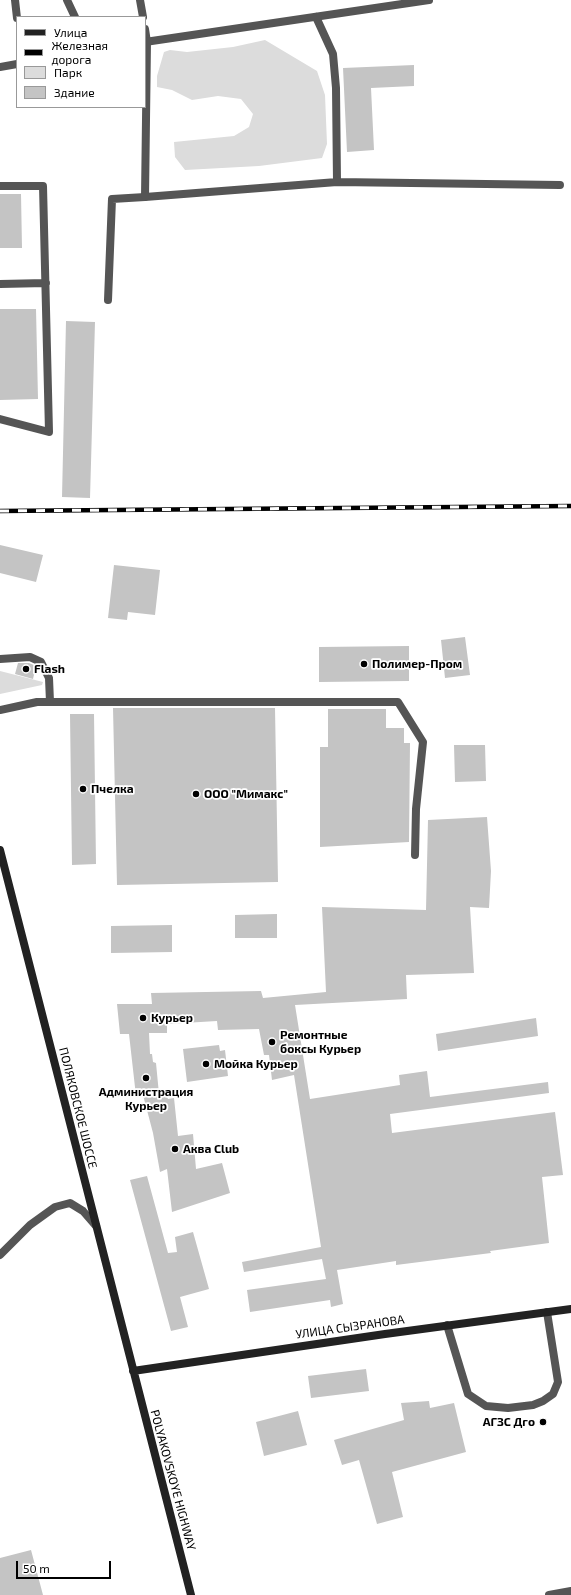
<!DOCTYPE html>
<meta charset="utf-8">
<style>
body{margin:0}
#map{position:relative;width:571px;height:1595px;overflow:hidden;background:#fff;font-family:"Exo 2",sans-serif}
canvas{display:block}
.legend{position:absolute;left:16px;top:16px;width:130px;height:92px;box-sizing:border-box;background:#fff;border:1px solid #999;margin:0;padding:5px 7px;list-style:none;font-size:12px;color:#000}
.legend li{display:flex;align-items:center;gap:8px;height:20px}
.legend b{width:20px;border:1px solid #999}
.scale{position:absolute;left:16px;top:1561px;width:95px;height:18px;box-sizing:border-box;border:2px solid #000;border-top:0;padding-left:5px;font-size:12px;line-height:14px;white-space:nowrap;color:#000;-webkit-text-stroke:3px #fff;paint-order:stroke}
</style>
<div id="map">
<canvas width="571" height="1595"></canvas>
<ul class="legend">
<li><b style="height:5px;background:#222"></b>Улица</li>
<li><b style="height:5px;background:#000"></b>Железная дорога</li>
<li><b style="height:11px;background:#dcdcdc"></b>Парк</li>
<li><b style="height:11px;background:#c4c4c4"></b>Здание</li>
</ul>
<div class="scale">50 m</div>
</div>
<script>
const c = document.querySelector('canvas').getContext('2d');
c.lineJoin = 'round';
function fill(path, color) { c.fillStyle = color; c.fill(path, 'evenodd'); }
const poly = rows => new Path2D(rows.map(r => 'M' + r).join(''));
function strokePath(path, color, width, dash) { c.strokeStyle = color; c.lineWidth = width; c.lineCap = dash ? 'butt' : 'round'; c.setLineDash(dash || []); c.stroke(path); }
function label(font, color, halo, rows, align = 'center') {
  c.font = font + ' "Exo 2",sans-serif'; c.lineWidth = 3.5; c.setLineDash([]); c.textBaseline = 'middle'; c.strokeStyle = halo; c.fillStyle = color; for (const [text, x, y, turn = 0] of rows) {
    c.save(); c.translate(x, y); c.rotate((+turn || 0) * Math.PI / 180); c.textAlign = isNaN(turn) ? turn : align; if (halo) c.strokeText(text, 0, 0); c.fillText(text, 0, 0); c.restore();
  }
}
fill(poly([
 [265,40,317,71,325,95,327,144,322,158,259,166,185,170,175,157,174,142,234,136,249,127,253,114,241,99,218,96,192,100,172,90,157,87,157,76,164,52,170,50,187,52,233,47],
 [0,671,43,682,42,685,0,694]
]), '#dcdcdc');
fill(poly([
 [414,65,414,86,371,88,374,150,347,152,343,68],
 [0,194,21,194,22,248,0,248],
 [0,309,36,309,38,399,0,400],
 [66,321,95,322,90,498,62,497],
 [0,545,43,555,36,582,0,573],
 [114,565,160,570,155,615,128,612,127,620,108,618],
 [465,637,470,675,445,678,441,640],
 [409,646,409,681,319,682,319,647],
 [18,663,29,663,36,666,33,679,15,674],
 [113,708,275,708,278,882,117,885],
 [328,709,386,709,386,728,404,728,404,743,410,743,409,842,320,847,320,747,328,747],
 [70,714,94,714,96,864,72,865],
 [454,745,485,745,486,781,455,782],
 [487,817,491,871,489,908,470,907,474,973,406,975,407,999,295,1005,310,1099,400,1085,399,1075,427,1071,430,1097,548,1082,549,1093,390,1114,392,1133,555,1112,563,1175,542,1177,549,1243,490,1251,491,1253,396,1265,396,1261,337,1270,343,1304,331,1307,330,1300,250,1312,247,1290,326,1279,322,1259,244,1272,242,1262,321,1247,294,1075,272,1080,269,1055,264,1055,259,1029,218,1030,217,1021,167,1024,167,1033,149,1033,150,1054,152,1054,153,1062,156,1063,159,1094,165,1093,168,1099,174,1098,178,1136,193,1134,196,1169,222,1163,230,1193,172,1212,167,1169,160,1172,153,1133,143,1095,136,1096,129,1034,120,1034,117,1004,152,1004,151,993,261,991,263,998,326,992,322,907,426,910,428,820],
 [277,914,277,938,235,938,235,915],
 [172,925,172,952,111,953,111,926],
 [536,1018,538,1036,438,1051,436,1034],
 [219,1045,220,1051,225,1050,228,1076,187,1082,183,1049],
 [147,1176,168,1253,177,1252,175,1237,193,1232,209,1289,180,1297,188,1327,171,1331,130,1180],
 [366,1369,369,1391,311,1398,308,1376],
 [429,1401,430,1408,454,1403,466,1452,392,1472,403,1517,377,1524,359,1460,342,1465,334,1440,404,1420,401,1403],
 [298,1411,307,1445,264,1456,256,1422],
 [31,1550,43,1595,0,1595,0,1558]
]), '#c4c4c4');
strokePath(poly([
 [15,0,17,18],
 [67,0,75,17],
 [140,0,143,17],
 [316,17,333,54,336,88,337,182,560,185],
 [145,29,147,42],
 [0,186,43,186,49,432,0,419],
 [145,197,337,182],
 [0,284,46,283],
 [0,659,30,657,41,662,49,678,50,702],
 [0,710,37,702,398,702,423,742,416,809,415,855],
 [0,1255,30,1225,55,1207,70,1203,83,1211,96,1226],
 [447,1325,468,1394,486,1406,508,1408,533,1405,543,1401,553,1394,558,1382,547,1312],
 [549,1595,571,1591]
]), '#555', 8);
strokePath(poly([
 [145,42,429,0],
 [0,67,17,64],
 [108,300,112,199,145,197,147,42]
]), '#555', 8);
strokePath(poly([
 [0,850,191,1595],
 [133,1371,385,1334,571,1309]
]), '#222', 8);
const rail = poly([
 [0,511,571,506]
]);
strokePath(rail, '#000', 4.5);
strokePath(rail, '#fff', 3, [9]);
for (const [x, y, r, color] of [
 [364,664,4,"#000"],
 [26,669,4,"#000"],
 [83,789,4,"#000"],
 [196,794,4,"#000"],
 [143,1018,4,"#000"],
 [272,1042,4,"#000"],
 [206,1064,4,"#000"],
 [146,1078,4,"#000"],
 [175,1149,4,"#000"],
 [543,1422,4,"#000"]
]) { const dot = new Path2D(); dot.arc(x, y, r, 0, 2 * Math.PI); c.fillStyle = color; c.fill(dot); strokePath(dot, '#fff', 1.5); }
label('bold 12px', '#000', '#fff', [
 ["Полимер-Пром",372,664],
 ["Flash",34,669],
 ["Пчелка",91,789],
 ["ООО \"Мимакс\"",204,794],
 ["Курьер",151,1018],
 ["Ремонтные",280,1035],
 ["боксы Курьер",280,1049],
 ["Мойка Курьер",214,1064],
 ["Администрация",146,1092,"center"],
 ["Курьер",146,1106,"center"],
 ["Аква Club",183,1149],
 ["АГЗС Дго",535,1422,"right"]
], 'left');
label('12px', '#000', '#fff', [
 ["ПОЛЯКОВСКОЕ ШОССЕ",78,1108,76],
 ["УЛИЦА СЫЗРАНОВА",350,1327,-8],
 ["POLYAKOVSKOYE HIGHWAY",173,1480,75]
]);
</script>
